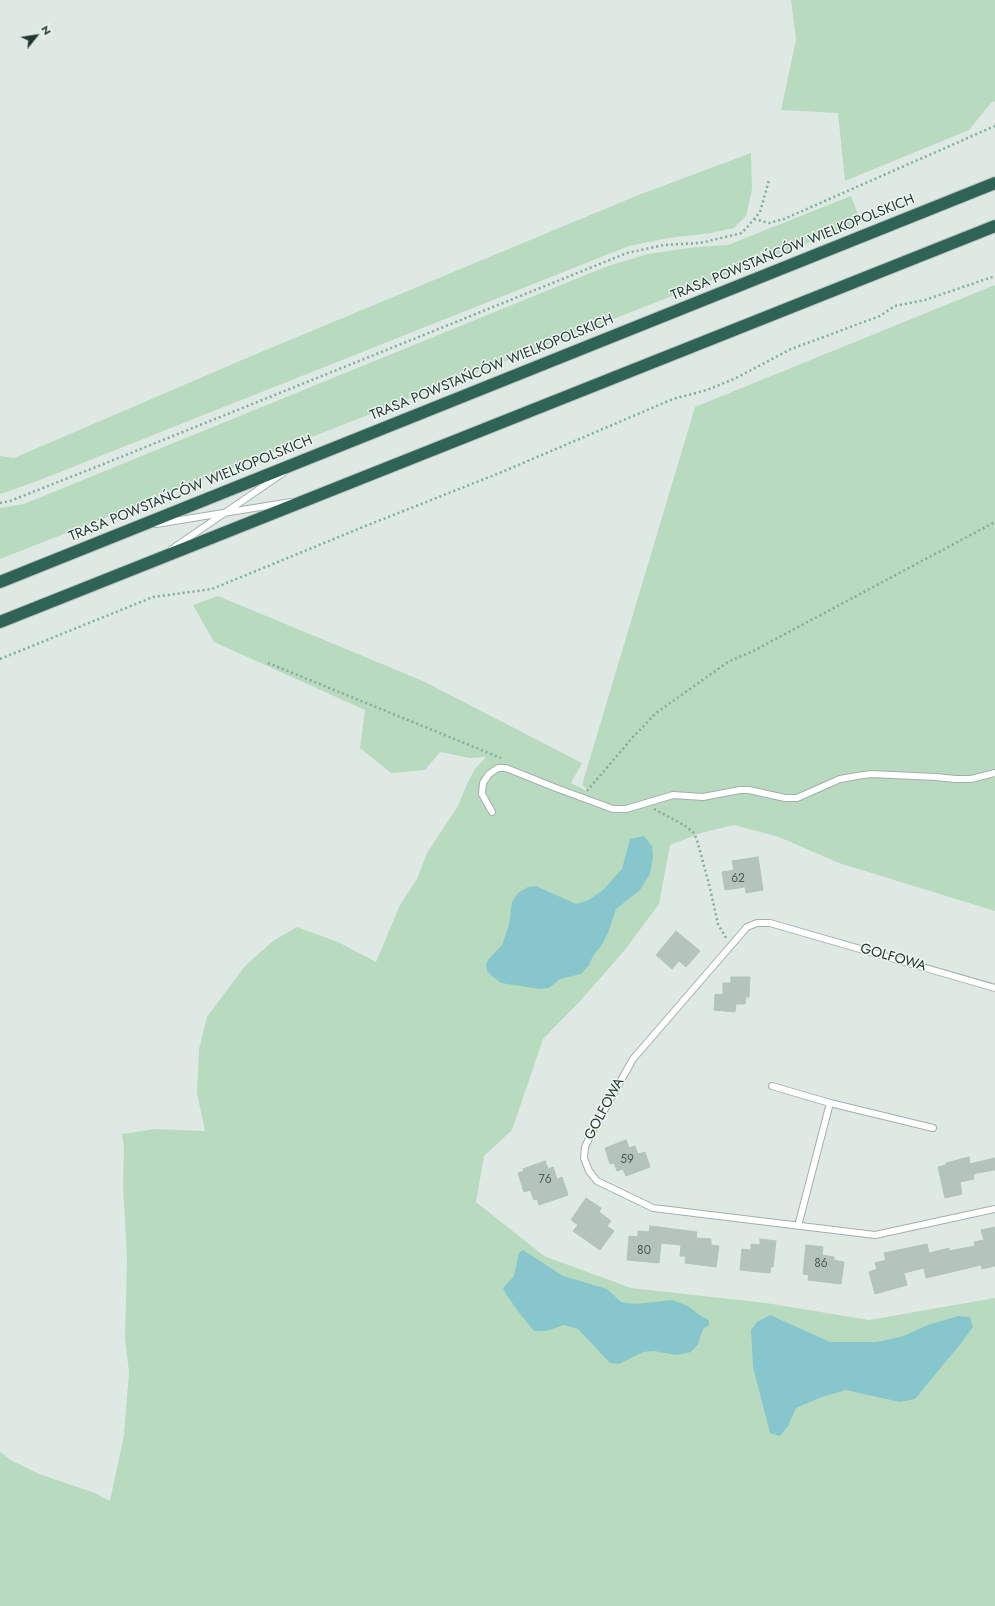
<!DOCTYPE html>
<meta charset="utf-8">
<style>
body{margin:0}
#map{position:relative;width:995px;height:1606px;overflow:hidden;background:#dfe9e4;font-family:Jost,sans-serif}
canvas{display:block}
.north{position:absolute;left:16px;top:16px;width:40px;height:40px;-webkit-text-stroke:3px #eff6f2;paint-order:stroke;rotate:60deg;font-size:11px;font-weight:700;line-height:16px;text-align:center;color:#213831}
.north::after{content:'';display:block;margin:auto;width:14px;height:18px;background:#213831;clip-path:polygon(50% 0,100% 100%,50% 72%,0 100%)}
</style>
<div id="map">
<canvas width="995" height="1606"></canvas>
<div class="north">N</div>
</div>
<script>
const c = document.querySelector('canvas').getContext('2d');
c.lineJoin = 'round';
function fill(path, color) { c.fillStyle = color; c.fill(path, 'evenodd'); }
const poly = rows => new Path2D(rows.map(r => 'M' + r).join(''));
function strokePath(path, color, width, dash) { c.strokeStyle = color; c.lineWidth = width; c.lineCap = dash ? 'butt' : 'round'; c.setLineDash(dash || []); c.stroke(path); }
function label(font, color, halo, rows, align = 'center') {
  c.font = font + ' Jost,sans-serif'; c.lineWidth = 3; c.setLineDash([]); c.textBaseline = 'middle'; c.strokeStyle = halo; c.fillStyle = color; for (const [text, x, y, turn = 0] of rows) {
    c.save(); c.translate(x, y); c.rotate((+turn || 0) * Math.PI / 180); c.textAlign = isNaN(turn) ? turn : align; if (halo) c.strokeText(text, 0, 0); c.fillText(text, 0, 0); c.restore();
  }
}
fill(poly([
 [791,0,995,0,995,101,991,103,969,130,845,181,838,113,781,110,796,40],
 [751,153,752,189,746,216,734,228,711,233,669,238,629,246,40,480,0,494,0,456,14,458,249,357,636,196],
 [851,196,861,222,0,559,0,508,24,504,605,267,648,254,696,247,728,245],
 [995,285,995,911,839,863,779,837,734,825,701,833,670,845,659,904,624,951,581,1000,543,1039,512,1130,484,1156,476,1202,544,1256,631,1288,766,1303,869,1320,995,1298,995,1606,0,1606,0,1452,11,1460,39,1474,95,1493,110,1501,124,1435,129,1372,125,1339,127,1259,123,1185,124,1148,122,1134,155,1129,205,1131,197,1093,199,1049,207,1017,245,966,273,941,297,927,338,942,376,962,400,905,417,879,427,853,458,806,467,784,475,769,486,757,470,758,440,752,425,770,391,773,360,748,365,710,214,642,193,605,218,596,423,681,582,763,571,783,591,793,582,785,695,407]
]), '#b8dabf');
fill(poly([
 [644,836,652,846,653,857,650,874,640,890,616,909,608,933,601,946,593,956,589,965,581,974,560,979,549,988,540,989,501,983,492,976,487,971,486,965,488,960,502,945,509,925,512,902,518,893,528,887,536,886,576,904,589,900,603,890,622,869,630,839],
 [523,1250,563,1276,607,1289,621,1302,635,1304,672,1300,688,1306,701,1316,709,1320,709,1325,703,1329,698,1344,691,1352,676,1355,654,1351,643,1352,619,1364,610,1363,578,1329,564,1325,546,1331,534,1331,520,1314,506,1294,503,1288,514,1276,519,1253],
 [770,1315,830,1342,876,1342,901,1337,928,1325,958,1316,970,1317,973,1327,962,1342,915,1399,900,1402,846,1390,822,1397,796,1408,788,1426,780,1436,770,1433,753,1367,751,1330,757,1322]
]), '#88c6cd');
const building = poly([
 [758,857,763,890,746,893,745,887,725,890,722,872,734,870,732,861,758,857],
 [676,931,700,951,686,967,679,961,672,969,656,955,676,931],
 [731,977,750,977,749,997,746,997,745,1004,736,1004,735,1012,714,1010,715,994,723,995,723,983,731,983,731,977],
 [626,1140,629,1148,635,1146,638,1154,645,1152,650,1167,626,1176,623,1169,617,1171,614,1163,610,1164,605,1148,626,1140],
 [969,1157,970,1164,995,1158,995,1170,977,1173,973,1175,974,1179,960,1182,962,1194,945,1198,938,1167,946,1165,946,1163,969,1157],
 [545,1161,548,1169,553,1167,557,1179,562,1177,568,1195,539,1205,537,1199,534,1200,530,1190,524,1192,518,1173,524,1171,523,1169,545,1161],
 [586,1198,601,1208,599,1212,611,1221,607,1226,614,1231,600,1250,573,1231,578,1225,571,1220,586,1198],
 [650,1226,697,1232,696,1238,711,1239,711,1245,719,1246,716,1267,685,1263,686,1256,680,1256,681,1245,661,1243,659,1263,627,1260,629,1236,638,1237,638,1231,649,1232,650,1226],
 [995,1227,995,1266,982,1269,981,1265,926,1278,924,1268,904,1273,907,1285,875,1294,869,1272,877,1269,875,1263,886,1260,884,1253,927,1244,929,1253,949,1248,949,1251,975,1246,974,1242,984,1240,981,1230,995,1227],
 [760,1239,776,1241,773,1267,771,1267,770,1273,740,1270,742,1249,751,1250,751,1244,760,1245,760,1239],
 [806,1245,823,1247,822,1255,834,1257,834,1260,844,1262,841,1284,808,1280,809,1275,803,1274,806,1245]
]);
fill(building, '#b4c4bd');
strokePath(building, '#b1c3bb', 1);
const lane = poly([
 [156,524,291,502],
 [172,549,283,473],
 [492,812,482,794,483,783,489,774,498,768,506,768,556,788,613,809,626,809,673,795,703,797,740,790,749,790,785,798,797,798,840,779,857,776,871,774,936,777,955,779,971,779,995,773],
 [995,988,770,923,757,923,747,927,633,1059,593,1130,585,1147,584,1158,589,1171,597,1181,653,1208,875,1235,995,1209],
 [772,1086,830,1103,798,1226],
 [830,1103,933,1128]
]);
const highway = poly([
 [0,582,995,183],
 [0,622,995,226]
]);
strokePath(lane, '#a2b0ab', 8);
strokePath(highway, '#bcc3c1', 14);
strokePath(poly([
 [754,219,769,223,784,219,995,126],
 [0,503,10,501,96,467,627,253,664,245,700,243,742,233,760,212,769,180],
 [0,659,153,597,212,589,363,527,502,472,673,399,707,390,736,378,791,349,880,316,895,306,925,300,995,276],
 [268,663,501,758],
 [587,791,633,737,656,713,728,662,755,650,995,522],
 [654,809,684,825,693,832,697,840,710,888,718,924,726,938]
]), '#80ac9c', 2.5, [2, 3]);
strokePath(lane, '#fff', 6);
strokePath(highway, '#2e6356', 12);
label('12px', '#465b54', null, [
 ["62",738,879],
 ["59",627,1160],
 ["76",545,1180],
 ["80",644,1251],
 ["86",821,1264]
]);
label('14px', '#213831', '#eff6f2', [
 ["TRASA POWSTAŃCÓW WIELKOPOLSKICH",793,248,-22],
 ["TRASA POWSTAŃCÓW WIELKOPOLSKICH",492,368,-22],
 ["TRASA POWSTAŃCÓW WIELKOPOLSKICH",191,489,-22],
 ["GOLFOWA",893,958,16],
 ["GOLFOWA",605,1109,-62]
]);
</script>
